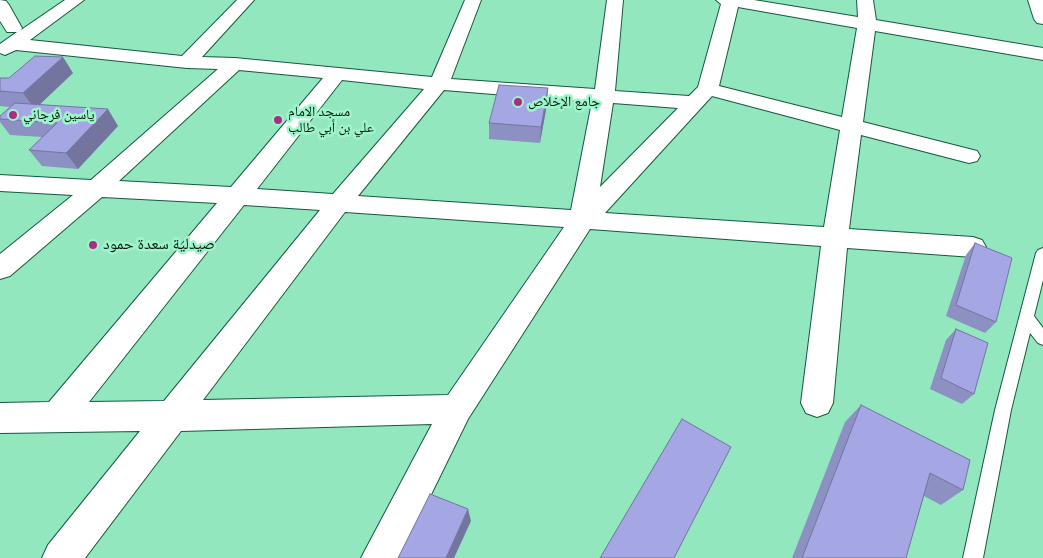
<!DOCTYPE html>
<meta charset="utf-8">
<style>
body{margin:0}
canvas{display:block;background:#92e7be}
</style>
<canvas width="1043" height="558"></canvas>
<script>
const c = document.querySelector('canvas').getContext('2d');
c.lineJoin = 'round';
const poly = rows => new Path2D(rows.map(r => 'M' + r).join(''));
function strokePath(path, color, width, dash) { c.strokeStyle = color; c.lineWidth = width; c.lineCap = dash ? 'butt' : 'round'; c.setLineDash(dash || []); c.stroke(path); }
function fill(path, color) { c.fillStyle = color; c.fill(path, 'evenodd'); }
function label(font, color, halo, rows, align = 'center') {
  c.font = font + ' "Roboto Condensed","Noto Naskh Arabic",sans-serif'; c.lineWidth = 5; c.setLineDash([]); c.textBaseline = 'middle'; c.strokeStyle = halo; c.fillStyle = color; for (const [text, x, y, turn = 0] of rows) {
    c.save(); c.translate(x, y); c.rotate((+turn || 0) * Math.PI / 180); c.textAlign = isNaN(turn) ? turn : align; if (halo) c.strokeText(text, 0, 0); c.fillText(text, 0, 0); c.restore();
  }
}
const lane = poly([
 [1043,248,1043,280,1034,316,1043,328,1043,345,1038,343,1030,333,1011,410,983,558,963,558,995,410,1036,253,1038,250,1043,248]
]);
const street = poly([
 [0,0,6,1,9,5,22,28,21,30,65,0,84,0,30,40,182,56,237,0,254,0,202,57,235,58,432,77,465,0,481,0,451,79,595,89,607,0,623,0,615,91,689,96,698,87,721,4,716,0,754,0,858,17,857,0,873,0,876,20,1043,48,1043,60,875,31,863,122,977,151,980,156,977,161,969,163,861,135,849,229,973,237,982,240,986,247,982,254,973,257,847,248,833,403,828,413,817,417,806,413,801,403,821,246,590,229,468,419,400,558,361,558,432,424,181,431,85,558,42,558,48,545,140,431,0,433,0,403,49,402,217,203,102,197,10,276,0,279,0,254,73,195,0,191,0,175,91,180,218,69,187,68,16,50,5,55,0,53,0,44,17,32,7,32,0,21,0,0],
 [738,7,857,28,842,117,719,86,738,7],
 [239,70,323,78,231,187,119,181,239,70],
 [342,80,424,89,333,194,257,189,342,80],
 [444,90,592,102,571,210,358,196,444,90],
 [712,96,840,130,824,227,605,213,712,96],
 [613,103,678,108,600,187,613,103],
 [244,205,320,210,164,401,89,402,244,205],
 [345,212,564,227,448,395,203,400,345,212],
 [1028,0,1043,0,1043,24,1037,23,1034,19,1028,0]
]);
strokePath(lane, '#14593e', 2);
strokePath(street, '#14593e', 2);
fill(lane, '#fff');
fill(street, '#fff');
fill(poly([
 [73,73,39,105,118,126,78,169,42,166,29,150,42,137,10,135,0,122,0,116,10,107,0,106,0,78,9,78],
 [547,104,540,143,489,139,489,123],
 [975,243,996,322,985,333,946,316,966,255],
 [956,329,974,394,962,404,930,389,946,340],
 [861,405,963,490,941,505,924,496,906,558,792,558,845,422]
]), '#8d90c3');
fill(poly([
 [63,57,73,73,35,109,23,93],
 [548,88,547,104,540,143,541,127],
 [108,109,118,126,78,169,66,153],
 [468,509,471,521,454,558,446,558]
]), '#73759f');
const building = poly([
 [35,56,63,57,23,93,0,91,0,78,9,78,35,56],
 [499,85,548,88,541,127,489,123,499,85],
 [15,103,108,109,66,153,29,150,57,123,0,119,0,116,15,103],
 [975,243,1012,258,996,322,956,305,975,243],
 [956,329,988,343,974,394,941,378,956,329],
 [861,405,970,460,963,490,930,473,906,558,802,558,861,405],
 [682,419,731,447,674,558,600,558,682,419],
 [430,494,468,509,446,558,398,558,430,494]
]);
fill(building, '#a4a7e3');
strokePath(building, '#73759f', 1);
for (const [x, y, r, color] of [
 [518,102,5,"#a72e83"],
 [13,115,5,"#a72e83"],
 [278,120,5,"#a72e83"],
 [93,245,5,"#a72e83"]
]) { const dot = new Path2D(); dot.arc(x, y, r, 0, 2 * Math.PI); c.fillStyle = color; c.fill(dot); strokePath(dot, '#9ff5cb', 2); }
label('14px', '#00190e', '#9ff5cb', [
 ["جامع الإخلاص",528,102],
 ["مسجد الامام",288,112],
 ["علي بن أبي طالب",288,128],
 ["ياسين فرجاني",23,115]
], 'left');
label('16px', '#00190e', '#9ff5cb', [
 ["صيدلية سعدة حمود",103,245]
], 'left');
</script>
